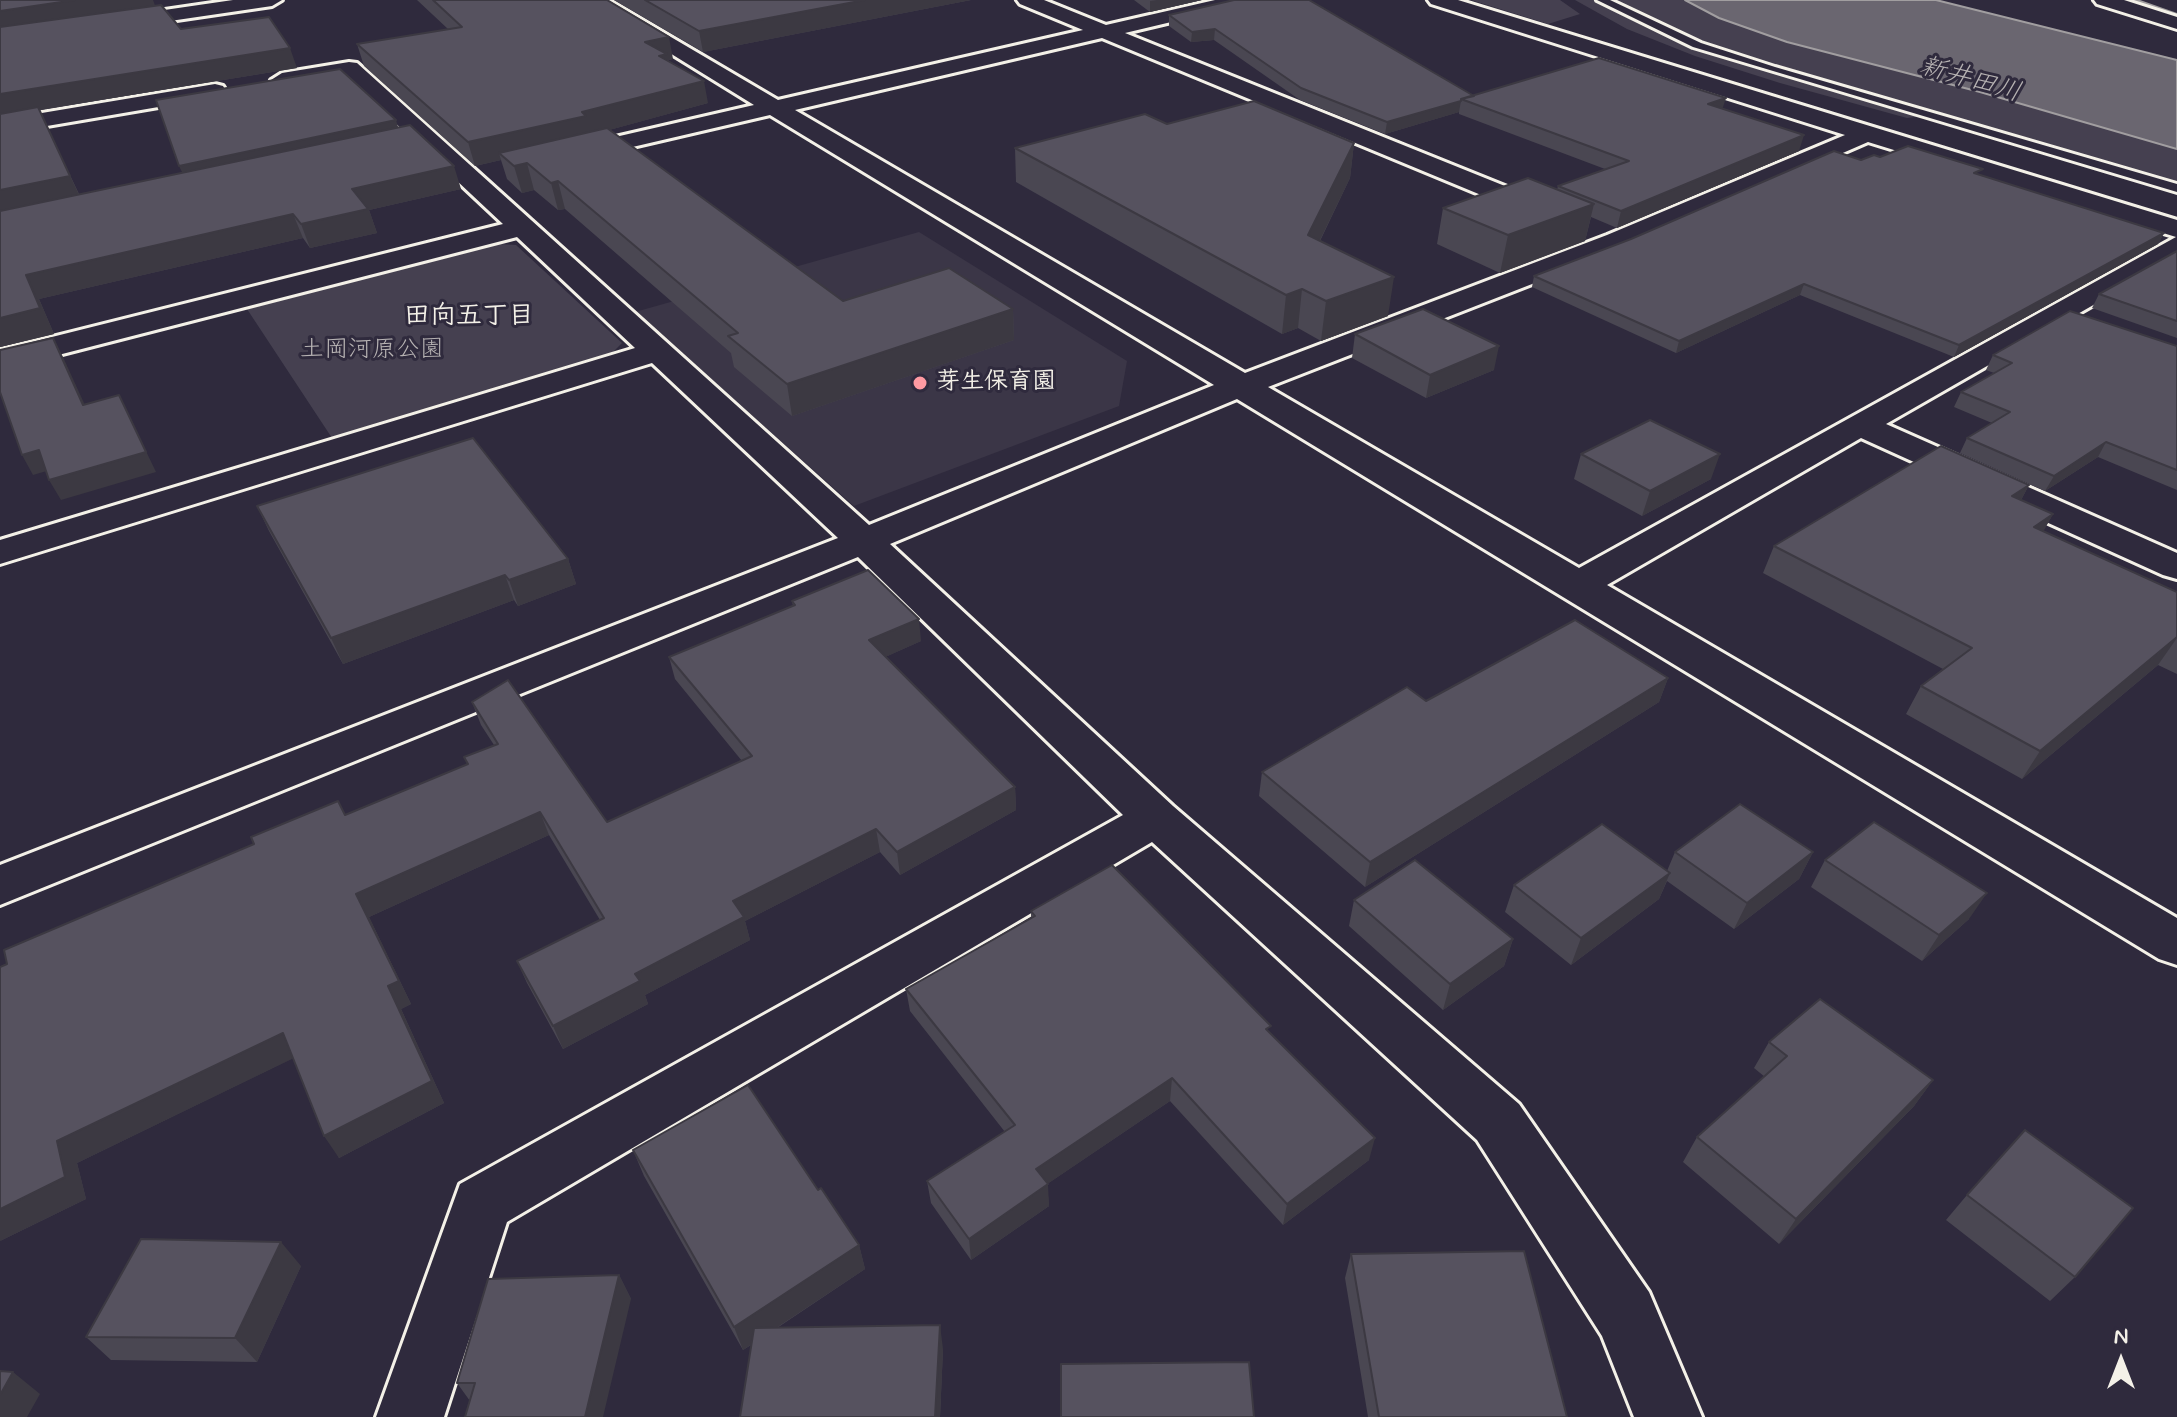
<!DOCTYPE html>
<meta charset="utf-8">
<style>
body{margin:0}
#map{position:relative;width:2177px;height:1417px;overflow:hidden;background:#2f2a3d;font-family:Mynerve,sans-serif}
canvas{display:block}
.north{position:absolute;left:2081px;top:1321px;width:80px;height:80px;-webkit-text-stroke:6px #2f2a3d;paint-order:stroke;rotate:0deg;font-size:22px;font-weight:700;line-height:32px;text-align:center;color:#f4f1e8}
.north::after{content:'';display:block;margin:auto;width:28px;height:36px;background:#f4f1e8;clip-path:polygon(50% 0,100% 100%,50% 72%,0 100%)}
</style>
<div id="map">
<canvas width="2177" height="1417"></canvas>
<div class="north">N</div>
</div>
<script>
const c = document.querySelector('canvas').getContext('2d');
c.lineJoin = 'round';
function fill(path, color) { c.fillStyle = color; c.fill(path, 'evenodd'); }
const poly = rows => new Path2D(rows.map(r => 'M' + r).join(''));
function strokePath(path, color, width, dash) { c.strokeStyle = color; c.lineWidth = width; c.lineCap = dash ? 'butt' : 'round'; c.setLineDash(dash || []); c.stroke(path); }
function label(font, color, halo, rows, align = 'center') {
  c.font = font + ' Mynerve,"Klee One",sans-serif'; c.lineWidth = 6; c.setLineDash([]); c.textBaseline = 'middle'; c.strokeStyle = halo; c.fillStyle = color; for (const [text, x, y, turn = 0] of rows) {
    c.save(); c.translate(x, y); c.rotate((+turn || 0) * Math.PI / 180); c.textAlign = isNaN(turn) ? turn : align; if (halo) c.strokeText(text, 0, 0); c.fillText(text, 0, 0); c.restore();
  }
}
fill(poly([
 [919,232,1127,361,1119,406,854,506,635,312]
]), '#3b3647');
fill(poly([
 [1471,0,1560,0,1580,14,1548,24],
 [1575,0,1685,0,1719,18,1787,42,1980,92,2177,149,2177,182,1942,114,1907,118,1780,83,1695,56,1627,29],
 [499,244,516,245,622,343,612,353,332,438,247,309]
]), '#454050');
const water = poly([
 [1685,0,1936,0,2177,60,2177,149,1980,92,1787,42,1719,18,1685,0]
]);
fill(water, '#6a6670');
strokePath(water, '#a19ea0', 2);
fill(poly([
 [2128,0,2140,0,2177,13,2177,19,2128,0]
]), '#a19ea0');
const service = poly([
 [1597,0,1610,0,1701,43,1775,67,2177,184,2177,192,1693,47,1597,0]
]);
const minor = poly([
 [584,0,608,0,778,100,1083,30,1020,4,1017,0,1044,0,1106,25,1215,0,1250,0,1247,4,1125,33,1557,207,1561,213,1557,219,1548,221,1539,219,1102,38,795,110,1245,373,1607,235,1845,135,1431,4,1428,0,1458,0,2177,220,2177,257,1886,424,2177,553,2177,579,2163,575,1861,438,1607,585,2177,918,2177,965,2159,959,1237,399,890,544,1173,806,1519,1104,1649,1292,1702,1417,1634,1417,1602,1336,1477,1140,1152,842,507,1222,444,1417,376,1417,460,1184,1123,815,858,557,0,905,0,865,838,538,652,363,0,564,0,540,635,348,517,237,0,370,0,350,503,224,344,75,282,87,271,80,282,73,349,62,357,63,869,525,1214,385,770,115,568,162,559,160,556,155,559,150,754,105,584,0],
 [1868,142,2176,237,1579,568,1268,387,1627,247,1868,142],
 [2094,0,2124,0,2177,17,2177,29,2097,4,2094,0],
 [215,84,223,86,226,91,223,96,0,134,0,120,215,84]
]);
const tertiary = poly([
 [233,0,282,0,272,6,0,46,0,34,233,0]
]);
strokePath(service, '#f4f1e8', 6);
strokePath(minor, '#f4f1e8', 6);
strokePath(tertiary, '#f4f1e8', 6);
fill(service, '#2f2a3d');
fill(minor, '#2f2a3d');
fill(tertiary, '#2f2a3d');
fill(poly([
 [0,0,155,6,181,29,297,68,39,110,79,194,398,128,461,189,369,210,377,233,310,248,303,238,39,299,54,334,0,347],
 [417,0,607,0,673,59,668,60,669,61,708,103,609,130,843,301,1013,309,1014,340,792,416,734,367,731,353,565,209,558,210,534,190,522,193,507,179,501,160,475,166,364,66,357,44,448,29],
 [614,0,971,0,703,52],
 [1134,0,1202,0,1150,12],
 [1169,15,1474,96,1722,109,1799,151,1617,228,1591,217,1585,241,1500,273,1437,244,1443,208,1557,190,1558,186,1605,169,1459,114,1459,112,1385,134,1300,100,1214,40,1191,42,1169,26],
 [1167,124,1354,143,1350,178,1320,241,1388,316,1321,341,1298,328,1282,334,1016,182,1015,148],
 [1880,157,1981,175,2164,233,2158,244,1954,357,1800,295,1676,353,1532,287,1534,276,1861,160],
 [2177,251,2177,338,2092,308,2099,294],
 [1355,334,1494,370,1426,398,1352,358],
 [2177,346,2177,490,2098,457,2045,491,1960,453,1967,438,1992,423,1954,407,1961,392,1994,373,1986,370,1993,355],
 [1581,454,1711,479,1642,516,1574,479],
 [2029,485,2021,500,2053,514,2043,531,2177,592,2177,674,2158,665,2022,779,1906,714,1921,686,1943,669,1763,573,1774,546],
 [257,506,568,559,576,584,518,606,514,600,343,664,269,531],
 [792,601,921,641,885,657,1015,787,1016,810,900,875,880,852,745,921,750,940,645,995,648,1004,563,1049,527,983,517,961,600,920,549,835,369,917,411,1004,401,1009,444,1103,339,1158,293,1058,77,1163,86,1199,0,1241,345,815,467,764,464,757,494,745,481,725,472,702,607,822,742,761,675,679,669,657,793,606],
 [1668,678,1659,702,1365,887,1259,796,1262,772,1426,701],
 [1675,852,1813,852,1799,879,1734,929,1667,881,1659,899,1571,965,1505,912,1514,885,1667,871],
 [1825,860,1969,919,1922,961,1811,887],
 [1354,900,1513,939,1504,966,1443,1010,1349,926],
 [1031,911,1270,1033,1369,1160,1283,1225,1170,1101,1047,1184,1049,1206,971,1260,931,1203,927,1181,1005,1132,910,1011,906,989,1031,918],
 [1769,1042,1933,1080,1914,1106,1779,1244,1683,1162,1697,1137,1765,1077,1754,1068],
 [633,1150,818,1190,859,1245,865,1269,777,1328,943,1349,940,1417,740,1417,751,1345,743,1350,644,1176],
 [1967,1195,2075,1277,2050,1301,1946,1220],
 [1351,1254,1567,1417,1368,1417,1345,1278],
 [301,1266,257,1362,111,1360,86,1337],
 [619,1275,631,1299,470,1401,457,1383]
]), '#4a4752');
fill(poly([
 [75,0,153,0,156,8,0,31,0,11],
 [865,0,971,0,703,52,699,31],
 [1157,0,1202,0,1150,12,1150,1],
 [1215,29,1214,40,1191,42,1192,32],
 [669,37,673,59,668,60,671,76,645,42],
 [290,48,297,68,39,110,81,199,0,216,0,94],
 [704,81,708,103,591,135,499,153,501,160,475,166,468,142],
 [1726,98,1721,113,1708,104],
 [1461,101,1459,112,1385,134,1387,122],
 [396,120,399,130,184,176,179,166],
 [1804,135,1799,151,1617,228,1621,211],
 [1354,143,1350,178,1304,273,1308,235],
 [527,163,534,190,522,193,514,166],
 [454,166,461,189,369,210,377,233,310,248,301,224,352,189],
 [558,181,565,209,558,210,551,183],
 [1594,204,1585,241,1500,273,1508,235],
 [293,214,303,238,39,299,54,334,0,347,0,318,26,275],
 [2164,233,2158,244,1954,357,1959,345],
 [1394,277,1388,316,1321,341,1326,301],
 [1804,284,1800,295,1676,353,1679,341],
 [1302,289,1298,328,1282,334,1286,295],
 [1013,309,1014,340,792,416,787,384],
 [53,338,63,357,94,425,83,405],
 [1499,346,1494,370,1426,398,1430,375],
 [119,395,156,472,61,500,49,480],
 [2106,442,2098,457,2045,491,2054,476],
 [39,450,50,470,33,475,22,455],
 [1720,454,1711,479,1642,516,1650,491],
 [2029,485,2015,511,2012,496],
 [2053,514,2038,541,2034,527],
 [568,559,576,584,518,606,509,580],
 [505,575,514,600,343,664,331,638],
 [919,619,921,641,872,663,869,640],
 [2177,638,2158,665,2022,779,2040,751],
 [1668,678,1659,702,1365,887,1370,862],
 [1015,787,1016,810,900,875,897,852],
 [540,812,549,835,369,917,411,1004,401,1009,444,1103,339,1158,324,1136,388,986,356,894],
 [876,829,880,852,745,921,750,940,645,995,648,1004,563,1049,553,1026,635,974,733,901],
 [1813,852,1799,879,1734,929,1747,903],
 [1670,873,1659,899,1571,965,1581,938],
 [1987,893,1969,919,1922,961,1939,935],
 [1513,939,1504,966,1443,1010,1450,984],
 [283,1033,298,1056,77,1163,86,1199,0,1241,0,1209,57,1141],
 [1172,1078,1170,1101,1037,1191,1036,1169],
 [1933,1080,1914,1106,1779,1244,1796,1219],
 [1375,1138,1369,1160,1283,1225,1287,1204],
 [1048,1184,1049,1206,971,1260,969,1239],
 [281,1242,301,1266,257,1362,235,1338],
 [859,1245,865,1269,743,1350,734,1327],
 [619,1275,631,1299,603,1417,585,1417],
 [940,1325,943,1349,940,1417,935,1417],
 [13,1372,40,1394,27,1417,0,1417,0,1395]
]), '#3c3942');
const building = poly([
 [0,0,75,0,0,11,0,0],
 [433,0,607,0,669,37,645,42,667,54,659,56,704,81,582,112,586,116,468,142,357,44,462,27,433,0],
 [645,0,865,0,699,31,645,0],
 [1234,0,1309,0,1474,96,1461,99,1461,101,1387,122,1301,88,1215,29,1192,32,1169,15,1234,0],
 [161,5,181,29,269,17,290,48,0,94,0,27,161,5],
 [1599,58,1726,98,1708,104,1804,135,1621,211,1558,186,1629,161,1461,99,1599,58],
 [340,69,396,120,179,166,156,100,340,69],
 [1254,101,1354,143,1308,235,1394,277,1326,301,1302,289,1286,295,1015,148,1145,114,1167,124,1254,101],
 [38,107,70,176,0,190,0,114,38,107],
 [410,125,454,166,352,189,368,209,301,224,293,214,26,275,40,308,0,318,0,211,410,125],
 [607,128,843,301,949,268,1013,309,787,384,728,336,738,333,558,181,551,183,527,163,514,166,499,153,607,128],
 [1908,146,1983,169,1974,173,2164,233,1959,345,1804,284,1679,341,1534,276,1631,239,1834,151,1861,160,1874,155,1880,157,1908,146],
 [1528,178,1594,204,1508,235,1443,208,1528,178],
 [2177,251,2177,321,2099,294,2177,251],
 [1423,309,1499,346,1430,375,1355,334,1423,309],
 [2070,311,2177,346,2177,470,2106,442,2054,476,1967,438,2010,412,1961,392,2012,363,1993,355,2070,311],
 [53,338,83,405,119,395,146,452,49,480,39,450,22,455,0,392,0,350,53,338],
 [1650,420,1720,454,1650,491,1581,454,1650,420],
 [473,438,568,559,509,580,505,575,331,638,257,506,473,438],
 [1941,446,2029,485,2012,496,2053,514,2034,527,2177,592,2177,637,2040,751,1921,686,1972,648,1774,546,1941,446],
 [868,570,919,619,869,640,1015,787,897,852,876,829,733,901,744,917,635,974,640,981,553,1026,517,961,604,918,540,812,356,894,399,981,388,986,432,1081,324,1136,283,1033,57,1141,65,1177,0,1209,0,967,7,964,4,950,254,844,251,837,338,801,345,815,468,764,464,757,498,744,472,702,508,680,607,822,752,756,669,657,795,605,792,601,868,570],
 [1575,620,1668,678,1370,862,1262,772,1407,687,1426,701,1575,620],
 [1740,804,1813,852,1747,903,1675,852,1740,804],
 [1874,822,1987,893,1939,935,1825,860,1874,822],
 [1602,824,1670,873,1581,938,1514,885,1602,824],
 [1415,860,1513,939,1450,984,1354,900,1415,860],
 [1112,865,1271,1026,1266,1029,1375,1138,1287,1204,1172,1078,1036,1169,1048,1184,969,1239,927,1181,1015,1125,906,989,1035,916,1031,911,1112,865],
 [1820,999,1933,1080,1796,1219,1697,1137,1787,1056,1769,1042,1820,999],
 [748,1085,818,1190,821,1188,859,1245,734,1327,633,1150,748,1085],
 [2025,1130,2133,1208,2075,1277,1967,1195,2025,1130],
 [141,1239,281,1242,235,1338,86,1337,141,1239],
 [1524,1251,1567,1417,1379,1417,1351,1254,1524,1251],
 [619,1275,585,1417,465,1417,475,1383,457,1383,488,1279,619,1275],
 [940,1325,935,1417,740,1417,754,1328,940,1325],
 [1249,1362,1254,1417,1061,1417,1061,1364,1249,1362],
 [0,1371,13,1372,0,1395,0,1371]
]);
fill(building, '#56525f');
strokePath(building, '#3c3942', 2);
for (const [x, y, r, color] of [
 [920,383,8,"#ff9aa2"]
]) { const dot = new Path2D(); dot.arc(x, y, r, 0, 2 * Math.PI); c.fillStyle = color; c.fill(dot); strokePath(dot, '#2f2a3d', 3); }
label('24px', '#b7b3b3', '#2f2a3d', [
 ["土岡河原公園",372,351]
]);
label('bold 24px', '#f4f1e8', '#2f2a3d', [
 ["芽生保育園",936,383]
], 'left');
label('italic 26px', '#b6b2b2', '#2f2a3d', [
 ["新井田川",1970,81,16]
]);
label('bold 26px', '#f4f1e8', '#2f2a3d', [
 ["田向五丁目",469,318]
]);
</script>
